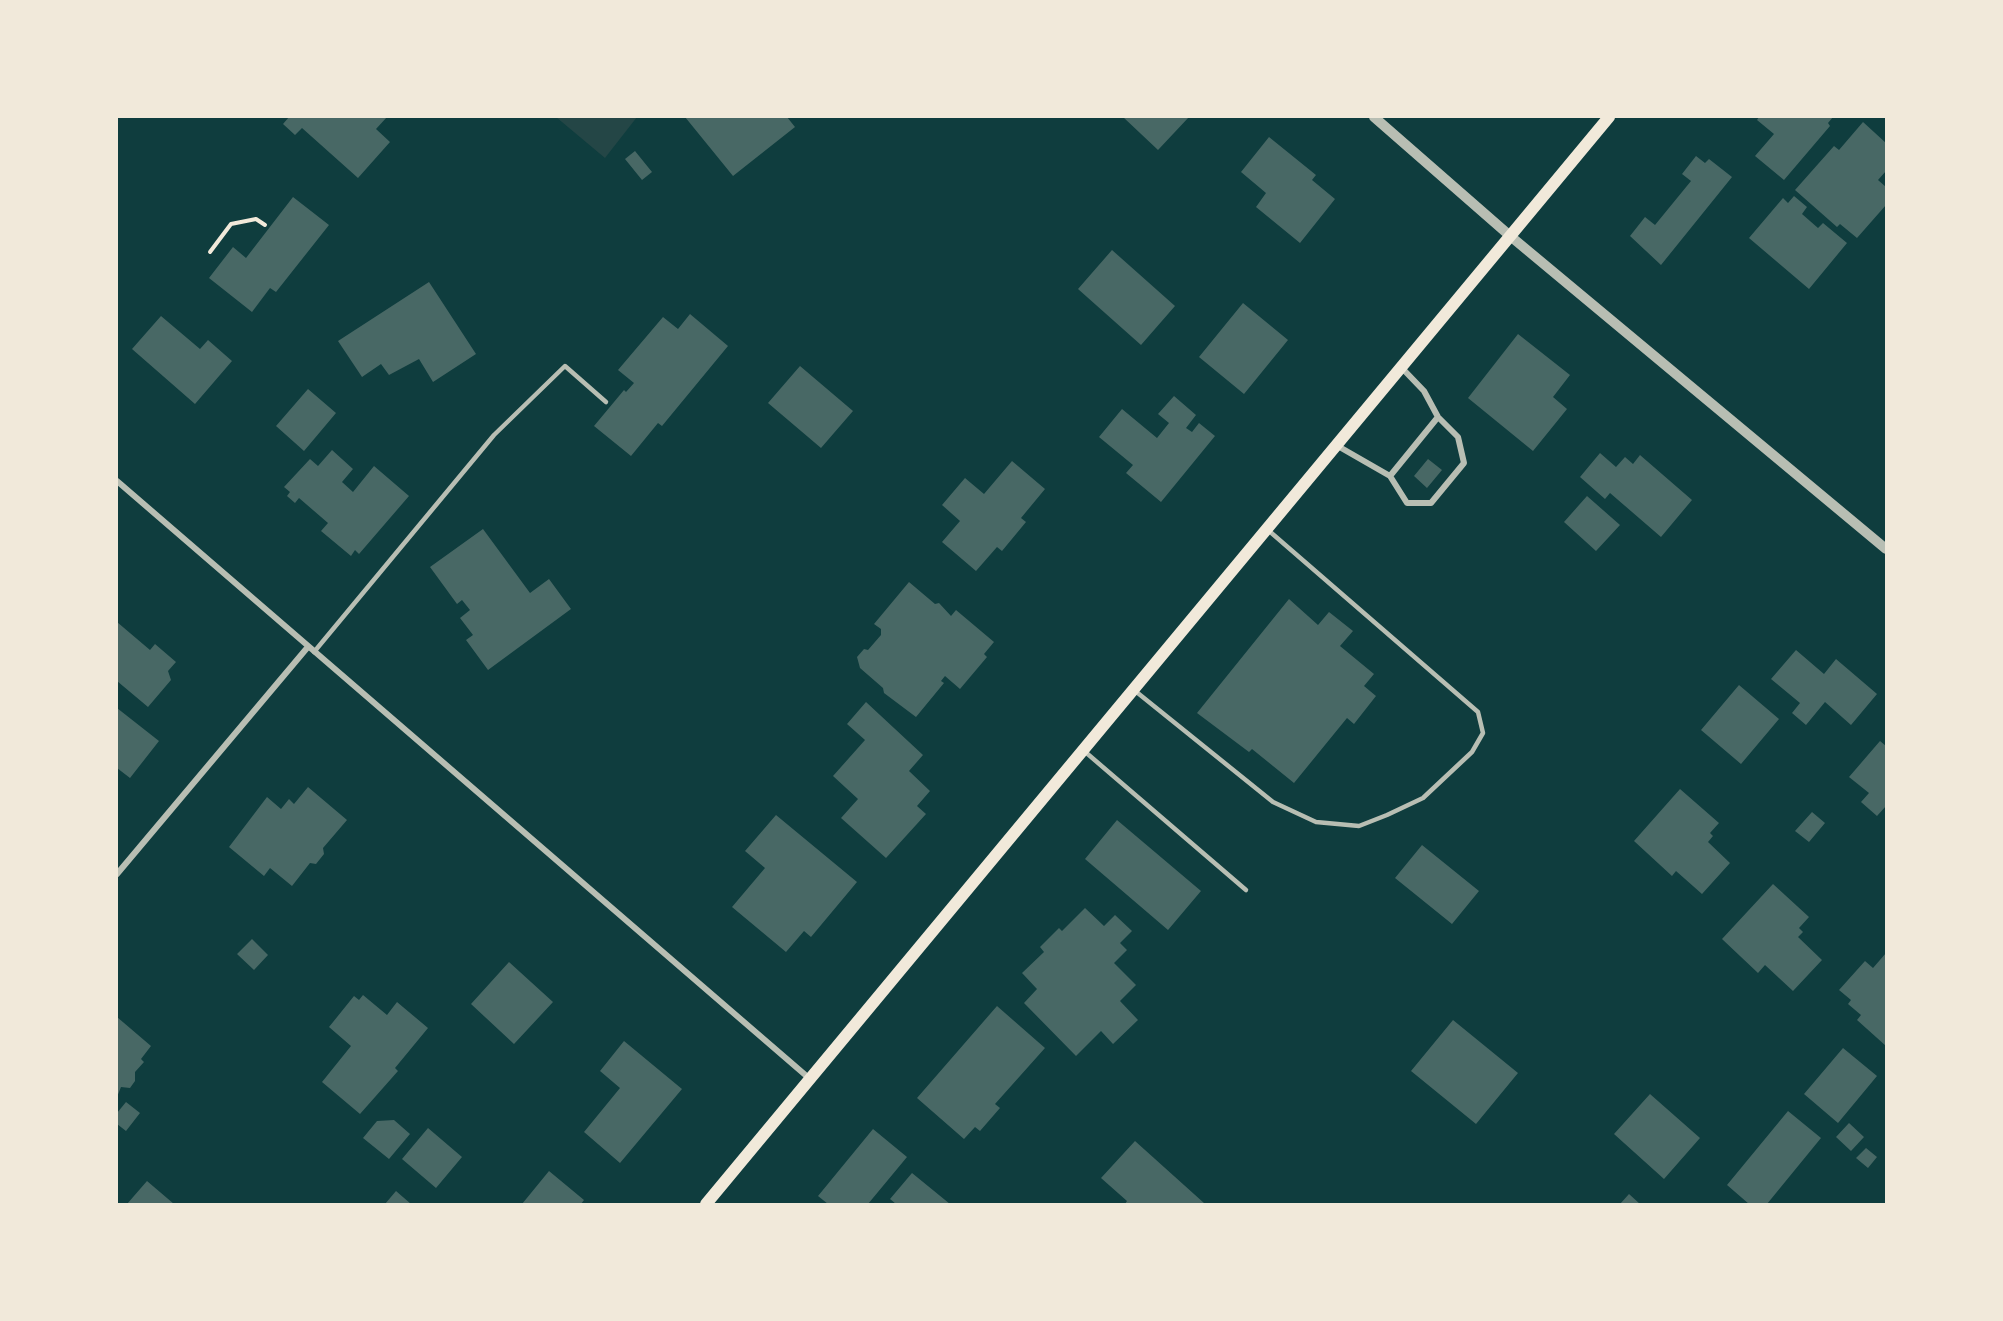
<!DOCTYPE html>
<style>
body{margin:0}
#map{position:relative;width:2003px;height:1321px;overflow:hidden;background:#0f3d3e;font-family:"PT Sans",sans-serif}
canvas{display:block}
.frame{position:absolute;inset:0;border:118px solid #f1e9da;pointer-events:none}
</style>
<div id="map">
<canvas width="2003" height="1321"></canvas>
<div class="frame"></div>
</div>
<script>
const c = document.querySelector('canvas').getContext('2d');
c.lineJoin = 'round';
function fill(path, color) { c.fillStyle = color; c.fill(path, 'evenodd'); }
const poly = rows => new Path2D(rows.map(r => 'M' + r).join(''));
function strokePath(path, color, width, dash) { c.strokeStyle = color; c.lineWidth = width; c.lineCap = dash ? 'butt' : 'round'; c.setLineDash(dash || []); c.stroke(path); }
fill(poly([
 [556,117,637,117,605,158]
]), '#244646');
fill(poly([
 [289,117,387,117,376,129,390,142,358,178,302,128,295,135,283,124],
 [685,117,787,117,795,127,733,176],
 [1123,117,1189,117,1158,150],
 [1759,117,1833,117,1828,123,1830,126,1784,180,1755,156,1774,134,1757,120],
 [1863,122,1886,143,1886,171,1878,180,1886,187,1886,205,1857,238,1840,224,1837,227,1795,190,1834,146,1839,150],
 [1269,137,1316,175,1312,180,1335,199,1300,243,1256,207,1266,193,1241,172],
 [635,151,652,172,642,180,625,159],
 [1696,156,1705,163,1709,159,1732,177,1661,265,1630,236,1645,217,1655,225,1691,181,1682,174],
 [1794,196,1807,207,1802,214,1818,228,1823,223,1847,243,1809,289,1749,238,1783,198,1788,203],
 [293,197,329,225,276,292,270,288,252,312,209,278,233,247,246,258],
 [1112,250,1175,306,1141,345,1078,289],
 [429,282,476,354,433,382,419,359,389,375,381,364,362,377,338,341],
 [1243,303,1288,340,1244,394,1199,357],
 [690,314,728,346,662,426,658,423,631,456,594,426,624,390,626,392,634,383,618,370,663,317,678,329],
 [161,316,200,349,208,340,232,361,195,404,132,349],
 [1518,334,1570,375,1553,397,1567,409,1533,451,1468,398],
 [800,366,853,411,821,448,768,403],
 [308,389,336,413,304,451,276,426],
 [1174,396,1196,415,1186,428,1192,432,1199,423,1215,436,1161,502,1126,473,1133,465,1099,437,1122,409,1157,438,1169,423,1158,414],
 [332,450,353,469,342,482,353,492,374,466,409,496,359,554,355,550,351,556,321,531,328,523,299,498,295,503,287,496,290,492,284,487,310,459,318,466],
 [1600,453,1616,467,1625,457,1633,464,1640,455,1692,500,1661,537,1610,493,1605,499,1580,477],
 [1428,459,1442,470,1427,488,1414,476],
 [1012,461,1045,489,1021,518,1026,522,1002,551,997,547,976,571,942,542,960,521,942,505,965,478,984,494],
 [1587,496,1620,525,1596,551,1564,522],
 [483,529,530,593,549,579,571,609,488,670,466,640,473,635,460,618,470,610,462,600,457,604,430,567],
 [909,582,935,604,939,603,951,616,956,610,994,642,984,654,987,657,960,689,945,676,941,681,944,683,916,717,884,693,883,688,860,668,857,657,864,649,868,650,881,635,881,629,874,624],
 [1289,599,1318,625,1329,612,1353,631,1340,646,1374,674,1364,686,1376,696,1354,724,1347,718,1294,783,1252,749,1249,752,1197,713],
 [117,622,150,650,155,644,176,662,168,671,171,680,148,707,117,681],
 [1796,650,1824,674,1836,659,1877,694,1851,725,1825,702,1806,725,1792,713,1800,703,1771,679],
 [1739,685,1779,719,1741,764,1701,730],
 [866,702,923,755,909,771,930,791,917,806,926,814,886,858,841,818,858,799,833,776,865,740,847,724],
 [117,708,159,741,130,778,117,768],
 [1880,741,1886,746,1886,806,1877,816,1861,802,1869,793,1849,777],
 [308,787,347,820,323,848,324,854,316,864,310,863,292,886,270,868,264,876,229,847,267,797,281,809,289,799,294,804],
 [1680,789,1719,823,1710,833,1713,836,1708,842,1730,863,1702,894,1676,871,1672,876,1634,841],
 [1812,812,1825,823,1809,842,1795,831],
 [776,815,857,882,811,937,804,931,786,952,732,907,765,868,745,851],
 [1117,820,1201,891,1168,930,1085,859],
 [1422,845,1479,891,1452,924,1395,878],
 [1773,884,1809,917,1799,928,1803,932,1798,937,1822,960,1793,991,1765,965,1758,973,1722,939],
 [1085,908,1104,926,1115,915,1132,931,1120,943,1127,950,1114,963,1136,985,1120,1001,1138,1020,1113,1044,1101,1031,1076,1056,1024,1003,1037,989,1022,973,1044,952,1040,947,1059,928,1062,931],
 [252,939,268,955,254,970,237,954],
 [1886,953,1886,1046,1857,1020,1861,1015,1848,1004,1851,1000,1839,990,1865,961,1873,968],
 [509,962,553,1002,514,1044,471,1004],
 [363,995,387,1015,397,1002,428,1028,395,1068,398,1071,360,1114,322,1082,351,1046,329,1027,354,996,359,1000],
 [997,1006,1045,1048,995,1104,1000,1108,980,1131,975,1127,964,1139,917,1098],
 [117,1017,151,1046,141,1059,144,1062,135,1072,135,1081,130,1088,121,1087,117,1097],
 [1453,1020,1518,1073,1476,1124,1411,1071],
 [624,1041,682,1089,620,1163,584,1132,620,1088,600,1071],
 [1843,1048,1877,1076,1838,1123,1804,1094],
 [1650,1094,1700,1138,1664,1179,1614,1134],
 [126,1102,140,1113,126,1131,117,1124,117,1113],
 [1788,1111,1821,1138,1767,1204,1749,1204,1727,1185],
 [394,1120,410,1134,389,1159,363,1138,377,1121],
 [1849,1123,1864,1137,1851,1151,1836,1137],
 [428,1128,462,1157,436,1188,402,1159],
 [873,1129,907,1157,868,1204,828,1204,818,1196],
 [1135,1141,1204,1203,1203,1204,1125,1204,1127,1201,1101,1178],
 [1866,1148,1877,1157,1868,1168,1856,1158],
 [549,1171,584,1200,581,1204,522,1204],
 [912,1173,950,1204,896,1204,890,1199],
 [147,1181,174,1204,127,1204],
 [396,1191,411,1204,385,1204],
 [1629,1194,1640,1204,1620,1204]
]), '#486865');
strokePath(poly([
 [210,252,231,224,256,219,265,225]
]), '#f1e9da', 4);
strokePath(poly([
 [314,652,494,435,565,366,606,402],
 [1134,690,1273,802,1316,822,1359,826,1387,815,1423,798,1472,752,1483,733,1478,712,1268,530],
 [1083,750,1246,890]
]), '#b8beb3', 4.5);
strokePath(poly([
 [1336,445,1390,476,1407,503,1431,503,1464,463,1458,437,1438,417,1424,391,1400,366],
 [1390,476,1438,417],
 [117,481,810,1079],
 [117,874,307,648]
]), '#b8beb3', 6);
strokePath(poly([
 [1374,117,1509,235,1886,549]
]), '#b8beb3', 10);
strokePath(poly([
 [706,1204,1609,117]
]), '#f1e9da', 12);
</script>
